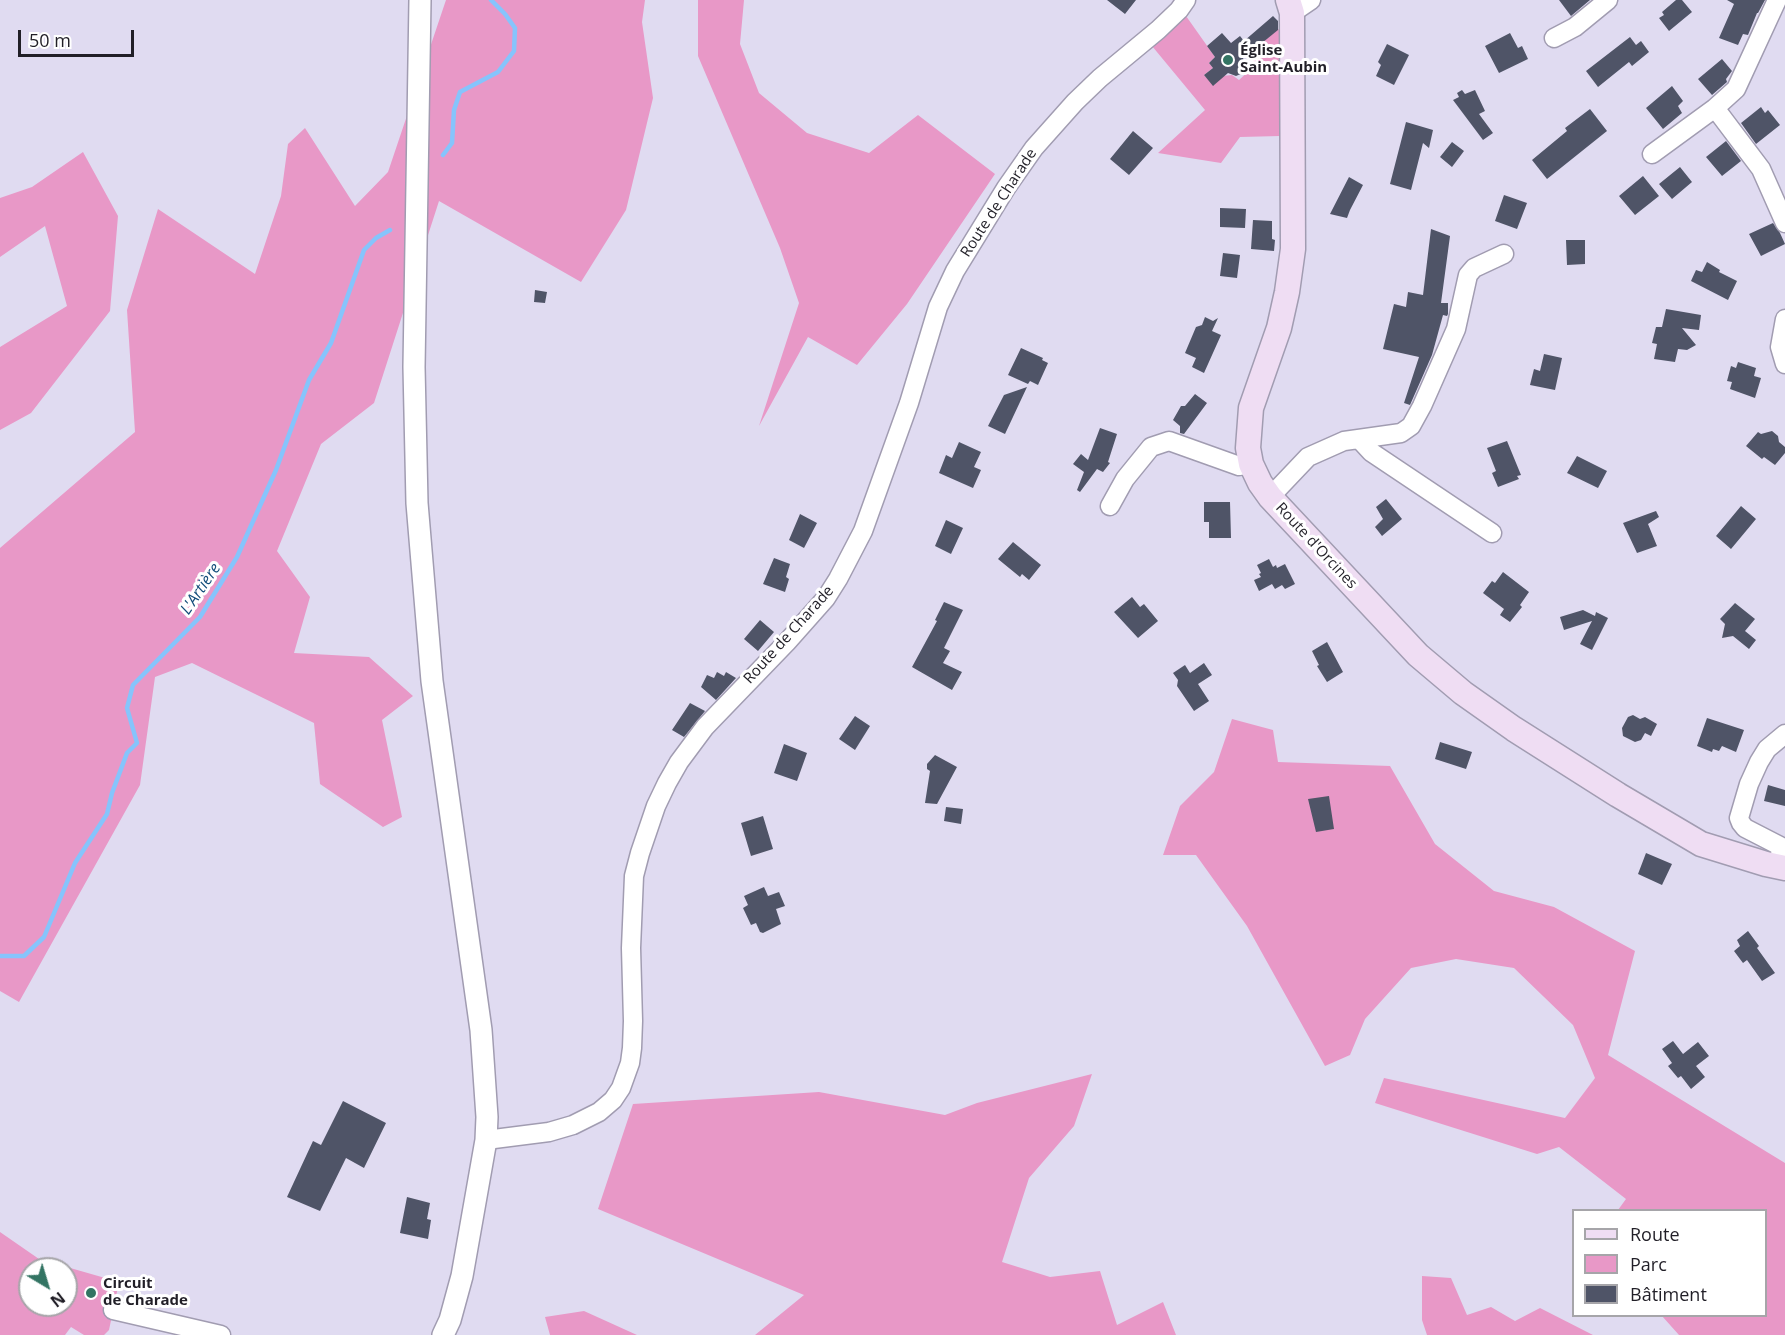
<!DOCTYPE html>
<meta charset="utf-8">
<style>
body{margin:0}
#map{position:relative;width:1785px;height:1335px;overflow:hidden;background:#e0dbf1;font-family:"Open Sans",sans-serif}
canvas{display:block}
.legend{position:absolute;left:1572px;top:1209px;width:195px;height:108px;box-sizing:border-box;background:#fff;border:2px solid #a6a5a9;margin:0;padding:8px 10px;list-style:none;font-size:18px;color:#211f27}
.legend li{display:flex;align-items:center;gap:12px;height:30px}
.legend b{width:30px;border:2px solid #a6a5a9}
.north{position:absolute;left:18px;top:1257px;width:60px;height:60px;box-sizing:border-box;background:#fff;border:2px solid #a6a5a9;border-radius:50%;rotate:142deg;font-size:16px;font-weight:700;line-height:24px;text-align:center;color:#211f27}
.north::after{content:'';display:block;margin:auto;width:21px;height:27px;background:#337463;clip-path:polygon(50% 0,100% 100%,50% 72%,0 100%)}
.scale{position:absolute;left:18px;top:30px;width:116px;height:27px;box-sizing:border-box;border:3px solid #211f27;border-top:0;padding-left:8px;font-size:18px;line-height:21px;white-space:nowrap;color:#211f27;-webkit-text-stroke:4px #fff;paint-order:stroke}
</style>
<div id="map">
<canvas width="1785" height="1335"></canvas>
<ul class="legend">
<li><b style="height:8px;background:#efddf3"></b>Route</li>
<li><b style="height:16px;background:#e898c7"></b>Parc</li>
<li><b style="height:16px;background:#4f5467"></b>Bâtiment</li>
</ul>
<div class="north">N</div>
<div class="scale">50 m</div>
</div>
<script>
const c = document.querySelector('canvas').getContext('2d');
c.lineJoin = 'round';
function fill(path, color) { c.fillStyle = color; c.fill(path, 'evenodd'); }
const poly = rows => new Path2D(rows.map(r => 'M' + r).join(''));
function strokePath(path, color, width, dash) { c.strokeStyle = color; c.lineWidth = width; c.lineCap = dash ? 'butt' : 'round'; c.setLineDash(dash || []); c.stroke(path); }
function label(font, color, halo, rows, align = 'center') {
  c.font = font + ' "Open Sans",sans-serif'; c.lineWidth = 6; c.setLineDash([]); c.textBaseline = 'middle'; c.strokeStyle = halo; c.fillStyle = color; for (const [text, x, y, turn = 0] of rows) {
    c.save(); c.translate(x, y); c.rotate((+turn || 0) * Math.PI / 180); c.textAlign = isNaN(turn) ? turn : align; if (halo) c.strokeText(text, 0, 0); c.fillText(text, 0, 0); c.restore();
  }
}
fill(poly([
 [446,0,645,0,642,22,653,98,626,210,581,282,439,201,374,403,321,444,277,551,310,597,294,653,369,657,413,696,382,720,402,817,383,827,320,784,314,723,192,663,155,677,140,785,19,1002,0,991,0,548,135,432,127,310,158,209,255,274,281,196,288,144,305,128,355,206,388,172],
 [698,0,744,0,740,44,759,93,807,133,869,153,918,115,995,174,907,304,857,365,808,337,759,426,799,303,780,248,698,56],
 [1186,16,1215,57,1209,63,1213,68,1204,75,1214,85,1222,76,1232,75,1239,80,1252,68,1252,50,1280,28,1280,136,1240,137,1221,163,1158,153,1205,110,1152,46],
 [83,152,118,216,110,311,31,413,0,430,0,347,67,306,45,226,0,257,0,198,32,187],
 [1232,719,1273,730,1278,762,1390,766,1435,844,1494,891,1554,907,1635,951,1608,1055,1785,1163,1785,1335,1679,1335,1662,1316,1766,1316,1766,1210,1618,1210,1626,1199,1559,1147,1537,1154,1375,1103,1384,1078,1565,1118,1595,1078,1573,1025,1514,968,1456,959,1411,968,1365,1019,1350,1055,1325,1066,1247,926,1196,855,1163,855,1180,806,1214,772],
 [1092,1074,1074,1126,1029,1178,1002,1262,1050,1277,1100,1271,1117,1325,1163,1302,1176,1335,755,1335,804,1295,598,1209,633,1104,819,1092,945,1115,977,1103],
 [0,1232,39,1259,119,1282,109,1330,104,1335,84,1335,71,1327,65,1335,0,1335],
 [30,1269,66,1269,66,1305,30,1305],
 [1422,1276,1451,1278,1467,1315,1491,1307,1515,1321,1540,1308,1593,1335,1427,1335,1422,1320],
 [584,1311,637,1335,550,1335,545,1317]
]), '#e898c7');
strokePath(poly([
 [443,155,452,143,454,110,460,92,498,72,514,51,515,28,505,14,491,0],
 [0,956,24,956,44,937,75,863,107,814,112,793,127,753,137,743,127,708,133,685,200,617,237,557,276,470,309,380,331,343,364,250,376,238,390,230]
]), '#86c4fc', 4.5);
fill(poly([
 [1107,0,1136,0,1125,14],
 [1559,0,1590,0,1571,16],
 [1676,0,1682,0,1692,12,1669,31,1659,18,1664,15,1662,12],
 [1727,0,1765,0,1758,13,1757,13,1748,35,1743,34,1738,45,1719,38,1734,4],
 [1273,16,1278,21,1278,30,1262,43,1261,42,1243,58,1246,65,1243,73,1236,76,1228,73,1213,86,1204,75,1213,68,1209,63,1215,57,1207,46,1222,33,1231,43,1240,36,1244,41],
 [1510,33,1518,48,1522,46,1528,59,1499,73,1485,46],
 [1630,37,1636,45,1641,41,1649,52,1632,66,1629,62,1598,87,1586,71],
 [1387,44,1409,55,1394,85,1376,76,1381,65,1378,62],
 [1722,59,1732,71,1726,79,1727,82,1712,95,1698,79],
 [1672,86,1683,101,1678,106,1682,113,1663,129,1646,108],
 [1462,90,1465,94,1475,90,1485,111,1479,114,1493,133,1483,140,1453,100,1459,97,1457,93],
 [1761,107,1765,113,1768,110,1780,125,1756,144,1741,123],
 [1590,109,1607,131,1547,179,1532,160,1567,131,1565,128],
 [1406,122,1433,130,1429,148,1423,143,1411,190,1390,184],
 [1133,131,1153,148,1129,175,1110,159],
 [1726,141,1741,161,1722,176,1706,157],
 [1452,142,1464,151,1452,167,1440,157],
 [1680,167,1692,182,1672,199,1659,184],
 [1643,176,1659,196,1635,215,1619,196],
 [1349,177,1363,185,1350,210,1347,218,1330,214],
 [1504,195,1527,203,1517,229,1495,221],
 [1220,208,1246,209,1245,228,1220,227],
 [1253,220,1272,221,1272,239,1275,240,1274,251,1251,249],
 [1773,223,1780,233,1785,244,1761,256,1749,234],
 [1431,229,1450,236,1441,303,1448,303,1448,314,1447,316,1443,315,1432,355,1410,405,1404,403,1419,357,1383,349,1394,304,1406,307,1408,292,1423,295],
 [1566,240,1585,240,1585,264,1567,265],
 [1223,253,1240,255,1237,278,1220,276],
 [1707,262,1720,270,1719,272,1737,281,1728,300,1691,281,1696,270,1702,272],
 [535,290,547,292,545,303,534,302],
 [1666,309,1701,315,1699,330,1682,328,1696,345,1687,350,1678,349,1675,362,1654,359,1657,344,1652,343,1656,327,1662,327],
 [1205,317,1213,321,1218,318,1212,331,1221,335,1204,373,1192,367,1196,358,1185,353,1196,327,1202,325],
 [1021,348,1043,358,1042,360,1048,363,1038,385,1030,381,1028,384,1008,375],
 [1544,354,1562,358,1555,390,1530,385,1534,369,1540,371],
 [1738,362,1756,368,1754,376,1761,378,1755,398,1730,389,1732,382,1727,381,1731,366,1736,368],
 [1027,387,1005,434,988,426,1004,395],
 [1195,394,1207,403,1184,434,1180,433,1180,426,1173,420,1181,406,1185,406],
 [1100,428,1117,434,1108,462,1110,463,1103,472,1097,469,1080,492,1077,490,1084,472,1073,464,1081,454,1088,460],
 [1772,431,1778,436,1779,442,1785,447,1785,453,1775,465,1764,457,1762,459,1746,446,1758,432,1761,434],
 [1507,441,1521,475,1517,476,1519,479,1498,487,1492,473,1496,471,1487,448],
 [959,442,981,452,974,467,981,470,973,488,939,473,946,455,952,458],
 [1577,456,1607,471,1598,488,1567,473],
 [1386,499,1402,519,1382,536,1375,527,1383,519,1376,507],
 [1204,502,1230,502,1231,538,1209,538,1209,522,1204,522],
 [1741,506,1756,519,1731,549,1716,536],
 [1656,511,1659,517,1648,524,1657,546,1637,553,1623,523],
 [800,514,817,523,804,548,789,540],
 [946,520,963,528,951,554,935,546],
 [1013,542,1041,565,1029,580,1022,574,1020,577,998,559],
 [774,558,790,564,786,577,789,579,785,592,763,584],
 [1269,559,1273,567,1276,565,1277,568,1285,564,1295,584,1285,589,1282,585,1275,589,1272,584,1259,591,1254,580,1261,577,1259,574,1261,573,1257,565],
 [1503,572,1529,592,1520,605,1522,607,1510,622,1500,615,1504,609,1483,593,1492,581,1495,583],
 [1132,597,1140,607,1144,604,1158,621,1138,638,1114,612],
 [944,602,963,610,944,648,950,651,943,663,962,672,952,690,912,667,937,621,935,620],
 [1735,603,1755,619,1745,631,1756,640,1749,649,1733,636,1722,638,1725,624,1720,619],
 [1583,610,1595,616,1596,612,1608,618,1592,650,1580,644,1592,621,1564,630,1560,617],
 [760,620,774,632,758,651,744,639],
 [1327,642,1343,672,1327,682,1317,666,1319,665,1312,651],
 [1204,663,1212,675,1198,684,1209,701,1194,711,1177,686,1178,680,1173,673,1185,665,1190,673],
 [717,672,724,676,726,672,736,678,716,700,701,687,707,675,714,678],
 [690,703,705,711,684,737,672,730],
 [1633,715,1640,719,1645,717,1657,724,1651,736,1645,733,1641,740,1635,742,1623,736,1622,728,1628,717],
 [855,716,870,726,855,750,839,739],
 [1707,718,1744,730,1736,752,1722,746,1719,751,1713,749,1712,752,1697,746],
 [1440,742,1472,752,1466,769,1435,759],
 [784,744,807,753,797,781,774,773],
 [935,755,957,767,937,804,925,803,930,771,927,769,927,764],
 [1768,785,1785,790,1785,806,1764,801],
 [1329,796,1334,829,1316,832,1308,799],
 [946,807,963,809,961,824,944,821],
 [763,816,773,849,751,856,741,823],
 [1646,853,1672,864,1662,885,1638,874],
 [764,887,768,896,779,892,785,906,776,909,781,924,763,933,760,932,756,923,751,925,743,908,748,905,744,896],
 [1748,931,1759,946,1757,948,1775,973,1762,981,1747,960,1743,963,1734,951,1740,946,1737,940],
 [1673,1041,1683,1054,1698,1042,1709,1056,1696,1066,1705,1077,1691,1089,1681,1076,1678,1078,1668,1066,1672,1063,1662,1049],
 [343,1101,386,1123,364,1168,346,1158,320,1211,287,1197,313,1141,321,1145],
 [407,1197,430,1203,427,1219,431,1220,428,1239,400,1233]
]), '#4f5467');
const minor = poly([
 [1292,13,1311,0],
 [1554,38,1575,27,1608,0],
 [1715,108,1761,169,1785,223],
 [1652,154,1715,108,1736,89,1777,0],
 [1785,319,1780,347,1785,364],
 [1359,439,1371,452,1492,533],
 [1270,497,1308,457,1344,441,1401,433,1411,426,1422,406,1456,329,1468,275,1474,268,1504,254],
 [1110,506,1125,479,1151,447,1169,441,1239,466,1251,464],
 [1781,867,1780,846,1745,828,1741,823,1739,818,1749,784,1759,762,1767,749,1785,734],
 [486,1140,549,1132,573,1125,599,1112,613,1100,621,1088,630,1063,632,1048,633,1021,631,948,634,876,640,853,656,806,667,783,679,762,705,727,787,642,826,598,838,579,863,531,909,403,938,307,955,271,1006,188,1034,148,1075,102,1100,78,1158,30,1179,10,1186,0],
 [113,1310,221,1335]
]);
const tertiary = poly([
 [420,0,414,367,417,503,432,681,481,1030,487,1117,486,1140,462,1276,450,1320,443,1335]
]);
const secondary = poly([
 [1288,0,1292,13,1293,249,1287,292,1279,328,1251,408,1248,448,1251,464,1260,483,1270,497,1418,655,1463,693,1514,729,1618,795,1701,844,1766,864,1785,868]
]);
strokePath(minor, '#a19cb1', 21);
strokePath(tertiary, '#a19cb1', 24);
strokePath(secondary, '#a19cb1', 27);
strokePath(minor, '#fff', 18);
strokePath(tertiary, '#fff', 21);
strokePath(secondary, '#efddf3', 24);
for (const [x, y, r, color] of [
 [1228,60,6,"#337463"],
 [91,1293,6,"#337463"]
]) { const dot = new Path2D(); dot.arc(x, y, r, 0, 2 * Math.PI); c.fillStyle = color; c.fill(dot); strokePath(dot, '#fff', 2); }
label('bold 15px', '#211f27', '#fff', [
 ["Église",1240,51],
 ["Saint-Aubin",1240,68],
 ["Circuit",103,1284],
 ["de Charade",103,1301]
], 'left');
label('15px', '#211f27', '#fff', [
 ["Route de Charade",999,203,-57],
 ["Route d'Orcines",1316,546,47],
 ["Route de Charade",789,635,-48]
]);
label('italic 16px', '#144e7b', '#fff', [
 ["L'Artière",201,589,-56]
]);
</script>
